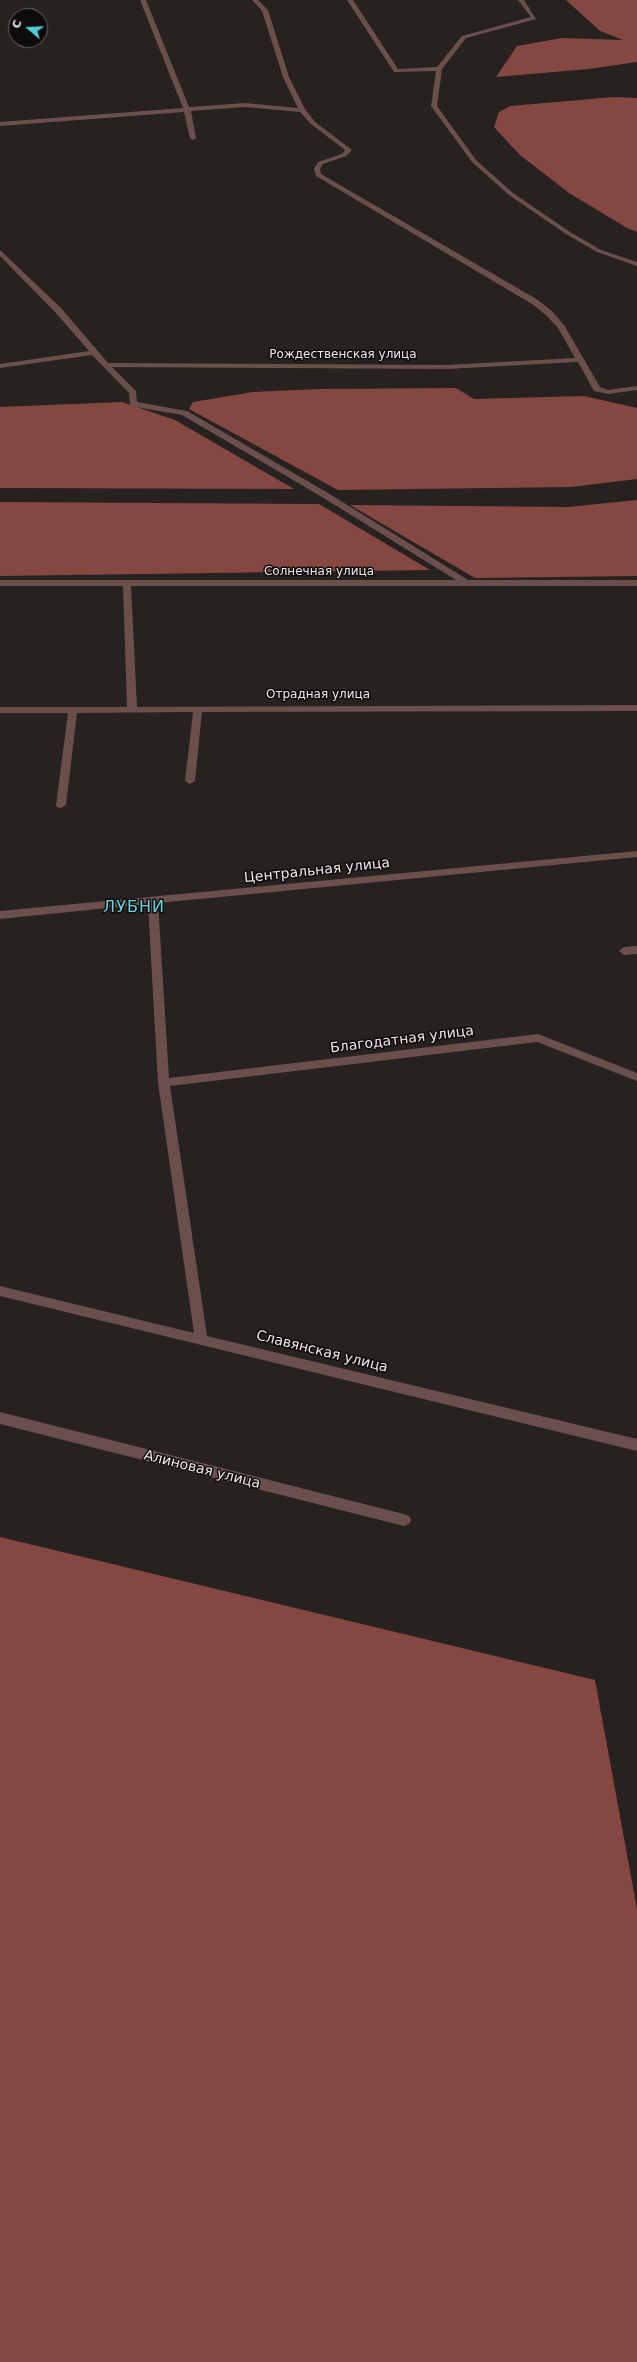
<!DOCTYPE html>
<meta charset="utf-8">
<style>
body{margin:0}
#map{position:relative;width:637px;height:2362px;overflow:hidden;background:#272120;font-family:"DejaVu Sans",sans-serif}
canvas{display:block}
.north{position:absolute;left:8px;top:8px;width:40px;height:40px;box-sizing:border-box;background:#0e0b0b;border:1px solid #676463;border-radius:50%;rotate:289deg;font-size:11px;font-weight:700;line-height:16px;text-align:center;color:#ede9e8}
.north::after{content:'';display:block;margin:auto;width:14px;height:18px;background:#52cbd9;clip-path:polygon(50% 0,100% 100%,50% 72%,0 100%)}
</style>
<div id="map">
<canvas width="637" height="2362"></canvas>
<div class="north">С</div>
</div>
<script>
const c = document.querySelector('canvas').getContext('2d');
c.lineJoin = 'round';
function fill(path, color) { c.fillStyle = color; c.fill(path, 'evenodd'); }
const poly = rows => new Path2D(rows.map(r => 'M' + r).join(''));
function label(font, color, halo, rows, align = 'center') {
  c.font = font + ' "DejaVu Sans",sans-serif'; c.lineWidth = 3; c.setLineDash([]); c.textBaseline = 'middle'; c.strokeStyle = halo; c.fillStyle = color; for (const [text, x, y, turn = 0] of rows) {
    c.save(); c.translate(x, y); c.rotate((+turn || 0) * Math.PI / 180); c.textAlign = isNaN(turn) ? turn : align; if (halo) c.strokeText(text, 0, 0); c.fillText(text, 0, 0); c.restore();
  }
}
fill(poly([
 [566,0,637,0,637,62,589,69,496,77,517,46,562,38,623,40,600,31],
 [613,97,637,98,637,232,627,228,569,193,520,155,494,127,499,112,510,106],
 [456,388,474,399,584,396,637,408,637,479,571,487,338,490,189,409,193,402,253,392,318,389],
 [122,402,175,420,294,489,0,488,0,407],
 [637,500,637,576,475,578,350,505,568,507],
 [0,502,319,504,430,570,0,576],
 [0,1537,595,1680,637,1909,637,2362,0,2362]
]), '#854742');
fill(poly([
 [140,0,146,0,189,107,245,103,298,108,283,77,262,11,252,0,258,0,268,10,289,77,305,109,315,122,352,150,346,156,323,164,320,169,321,174,538,300,552,311,564,325,600,387,608,390,637,386,637,390,608,394,594,391,578,362,447,369,112,367,136,391,137,402,187,411,328,493,468,580,637,580,637,586,131,586,137,707,637,705,637,711,202,712,195,781,190,784,185,781,193,712,77,713,66,805,61,808,57,807,56,805,68,713,0,713,0,707,127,707,123,586,0,586,0,580,456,580,322,497,182,415,130,406,129,393,92,355,0,368,0,364,89,351,55,312,0,256,0,250,61,308,108,363,447,365,575,358,558,328,546,315,532,304,316,176,314,169,318,162,342,154,345,150,311,124,300,112,245,107,191,111,196,138,193,140,190,138,184,112,0,126,0,122,183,108,140,0],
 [347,0,353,0,398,69,437,67,462,36,531,17,518,0,524,0,536,19,466,38,442,69,437,106,476,160,513,193,570,232,601,250,637,262,637,266,597,252,566,234,509,195,472,162,431,106,436,71,394,72,347,0],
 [637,851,637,857,158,903,169,1078,538,1034,637,1073,637,1081,537,1042,170,1086,207,1336,637,1439,637,1451,0,1296,0,1286,194,1333,158,1083,148,904,0,919,0,911,637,851],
 [637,946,637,954,624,955,619,951,624,947,637,946],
 [0,1412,404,1514,409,1516,411,1520,409,1524,404,1526,0,1424,0,1412]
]), '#6b4f4c');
label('12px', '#ede9e8', '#0e0b0b', [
 ["Рождественская улица",343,355],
 ["Солнечная улица",319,572],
 ["Отрадная улица",318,695]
]);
label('14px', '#ede9e8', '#0e0b0b', [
 ["Центральная улица",317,871,-6],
 ["Благодатная улица",402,1040,-7],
 ["Славянская улица",322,1352,14],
 ["Алиновая улица",202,1470,14]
]);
c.letterSpacing = '1px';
label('16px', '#68d3e0', '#0e0b0b', [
 ["ЛУБНИ",134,908]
]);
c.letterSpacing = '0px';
</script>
